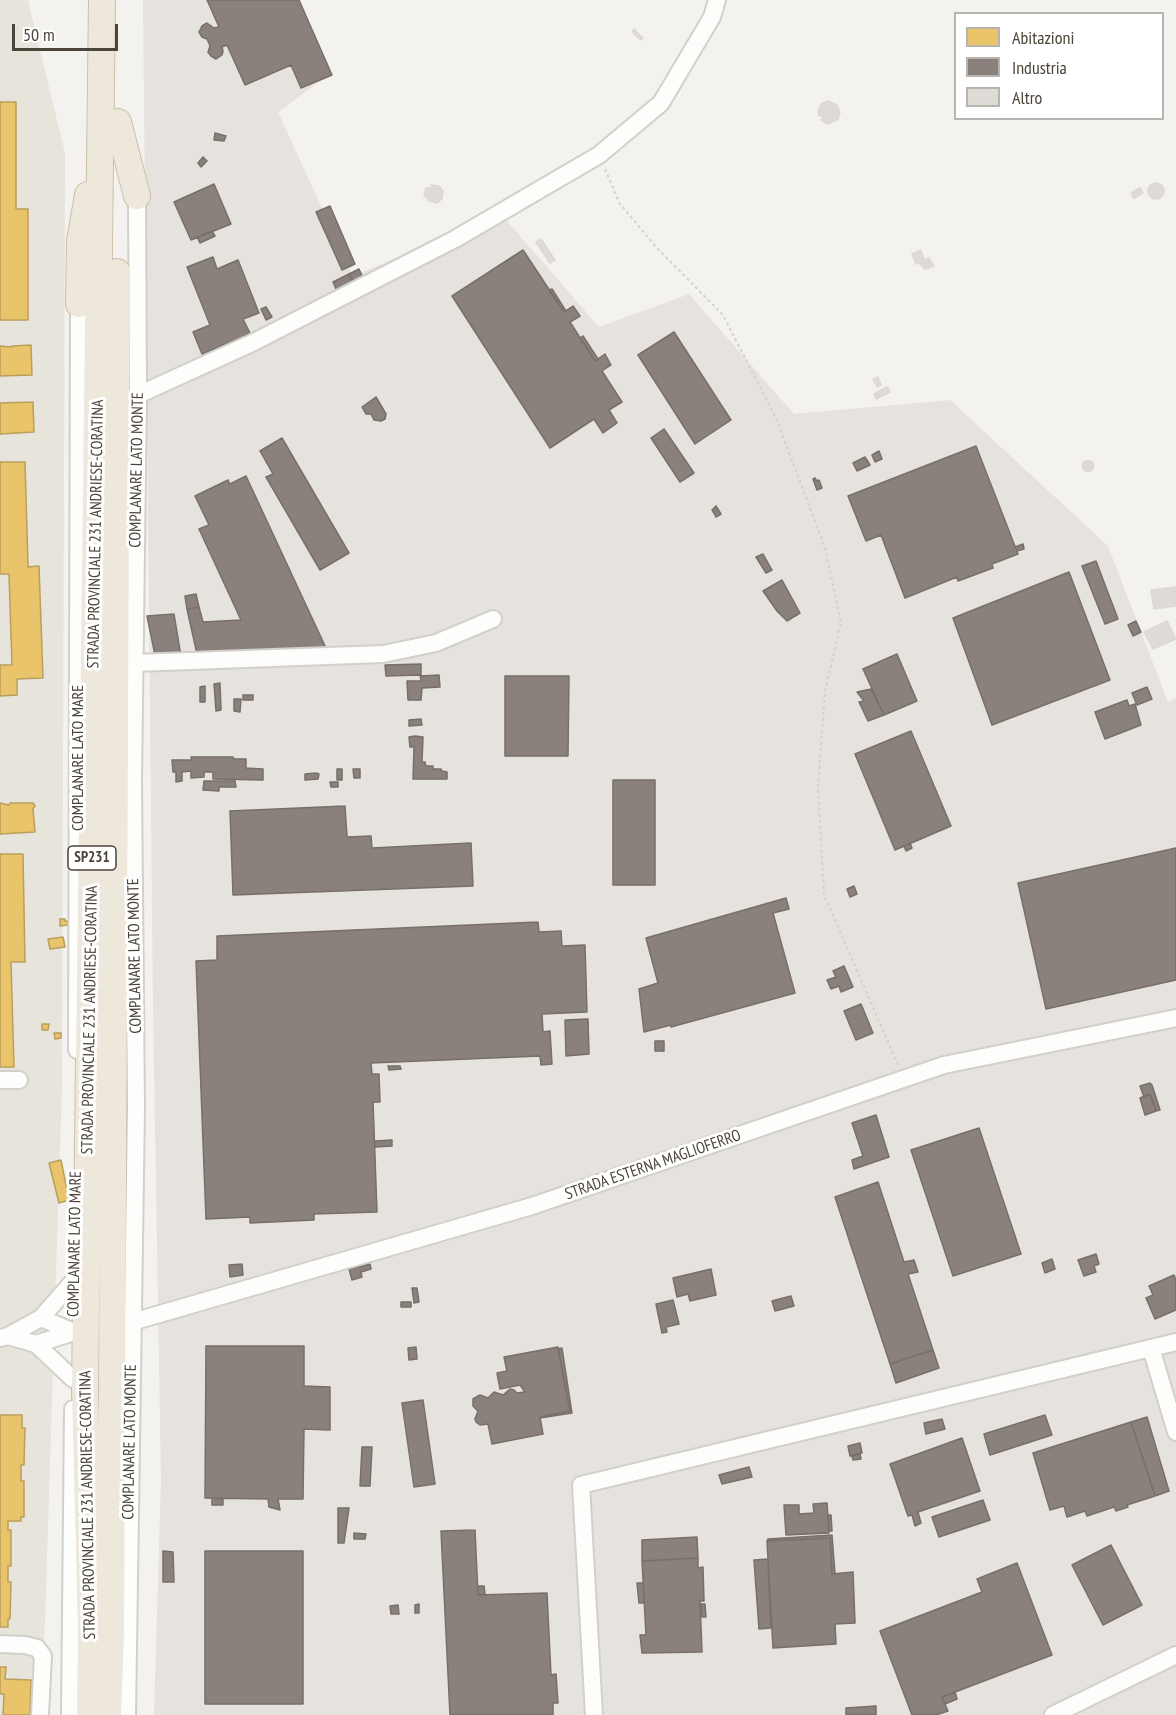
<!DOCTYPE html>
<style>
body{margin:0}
#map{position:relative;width:1176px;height:1715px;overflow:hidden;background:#f4f2ee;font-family:"PT Sans Narrow",sans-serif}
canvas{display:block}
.legend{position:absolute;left:954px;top:12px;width:210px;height:108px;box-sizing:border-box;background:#fff;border:2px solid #b7b4b0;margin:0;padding:8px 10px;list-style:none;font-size:18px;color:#4b4439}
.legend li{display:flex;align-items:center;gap:12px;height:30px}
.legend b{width:30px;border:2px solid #b7b4b0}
.scale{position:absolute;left:12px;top:24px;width:106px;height:27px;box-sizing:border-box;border:3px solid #4b4439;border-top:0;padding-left:8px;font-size:18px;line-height:21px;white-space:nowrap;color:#4b4439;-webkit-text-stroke:4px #fff;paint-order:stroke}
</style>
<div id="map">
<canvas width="1176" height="1715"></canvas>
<ul class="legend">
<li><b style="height:16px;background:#e9c46a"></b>Abitazioni</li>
<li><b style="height:16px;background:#8a817c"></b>Industria</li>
<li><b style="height:16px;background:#dedbd6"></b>Altro</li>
</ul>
<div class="scale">50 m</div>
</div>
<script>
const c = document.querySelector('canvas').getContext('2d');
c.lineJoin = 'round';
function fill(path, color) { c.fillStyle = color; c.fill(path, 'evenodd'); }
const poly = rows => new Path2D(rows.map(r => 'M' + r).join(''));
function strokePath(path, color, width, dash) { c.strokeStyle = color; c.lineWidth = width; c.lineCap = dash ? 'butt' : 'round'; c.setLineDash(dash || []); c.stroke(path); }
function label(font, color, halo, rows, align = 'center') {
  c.font = font + ' "PT Sans Narrow",sans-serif'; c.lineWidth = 6; c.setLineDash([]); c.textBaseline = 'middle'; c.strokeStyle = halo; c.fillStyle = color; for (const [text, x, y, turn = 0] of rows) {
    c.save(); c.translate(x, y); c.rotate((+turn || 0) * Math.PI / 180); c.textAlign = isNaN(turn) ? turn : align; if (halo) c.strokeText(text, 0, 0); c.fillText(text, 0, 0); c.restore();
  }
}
fill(poly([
 [0,0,28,0,65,153,62,1087,42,1715,0,1715]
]), '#e7e4dc');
fill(poly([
 [143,0,294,0,330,74,278,112,353,276,501,214,599,327,689,294,794,414,950,400,1108,546,1168,702,1176,698,1176,1715,154,1715,161,1480,153,1008]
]), '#e6e2de');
const homes = poly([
 [0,102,16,102,16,209,28,209,28,320,0,320,0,102],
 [31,345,32,375,0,376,0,346,12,347,12,346,31,345],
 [33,402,34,432,0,434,0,403,33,402],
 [0,462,25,462,28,567,39,566,43,678,17,679,17,695,0,696,0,665,12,665,9,574,0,574,0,462],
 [0,803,9,805,10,803,33,803,35,806,33,809,35,832,0,834,0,803],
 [0,854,23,854,25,962,11,962,14,1067,0,1067,0,854],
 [60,919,65,919,65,921,68,921,68,925,60,926,60,919],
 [63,937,65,947,50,949,48,939,63,937],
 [42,1024,49,1024,48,1030,42,1030,42,1024],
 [54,1033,61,1033,61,1038,55,1039,54,1033],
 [61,1160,69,1200,59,1203,49,1163,61,1160],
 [0,1415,22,1415,22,1428,25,1428,24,1465,21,1465,21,1481,24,1481,24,1517,21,1517,21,1521,8,1521,8,1530,11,1530,11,1566,8,1566,8,1582,11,1582,10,1619,8,1619,8,1627,0,1627,0,1415],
 [0,1667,6,1667,5,1679,31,1680,30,1715,3,1715,4,1694,0,1694,0,1667]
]);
fill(homes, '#e9c46a');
strokePath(homes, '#ba9e5b', 1.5);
const industry = poly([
 [207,0,299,0,332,75,301,88,291,65,245,85,227,45,222,47,223,51,222,55,216,59,211,56,208,52,210,46,207,39,202,37,199,32,202,26,207,23,214,28,219,27,207,0],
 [215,133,226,136,224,141,214,140,215,133],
 [203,157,207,161,201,167,198,163,203,157],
 [214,184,231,224,191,240,174,202,214,184],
 [330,206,355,264,342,270,316,212,330,206],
 [212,231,215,236,200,243,197,237,212,231],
 [523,250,564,312,573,306,580,316,570,322,595,361,605,354,611,365,602,371,622,402,609,410,617,423,603,433,594,419,550,448,452,296,523,250],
 [213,257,217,269,238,260,259,313,243,319,250,333,244,336,246,339,229,346,228,343,202,354,193,332,210,325,187,267,213,257],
 [359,269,363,278,353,282,349,274,359,269],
 [349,274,353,281,336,289,333,282,349,274],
 [552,289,566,311,564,312,549,290,552,289],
 [266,307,272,317,266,320,261,309,266,307],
 [674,332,731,420,695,444,638,355,674,332],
 [583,336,598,359,595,361,580,338,583,336],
 [376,397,386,414,385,419,381,421,374,420,371,414,366,414,362,407,376,397],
 [664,429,694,473,680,482,651,438,664,429],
 [282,438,349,553,320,570,266,477,273,474,260,451,282,438],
 [976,446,1018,554,992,564,993,568,958,581,957,577,905,598,881,535,866,541,848,496,976,446],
 [879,451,882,459,875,462,872,455,879,451],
 [865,457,870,465,857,471,853,463,865,457],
 [246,476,326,648,197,654,187,609,199,607,203,622,241,620,199,529,209,525,195,496,228,480,230,484,246,476],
 [815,478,817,481,819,480,822,488,817,490,813,479,815,478],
 [716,506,721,514,716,517,712,510,716,506],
 [1023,544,1024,549,1017,551,1015,547,1023,544],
 [763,554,772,570,766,573,756,557,763,554],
 [1096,561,1118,619,1105,624,1082,566,1096,561],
 [1069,572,1110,680,992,725,953,618,1069,572],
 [782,580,800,613,787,621,777,611,763,591,782,580],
 [196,594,199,607,187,609,185,596,196,594],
 [174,614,181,656,155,655,147,616,174,614],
 [1136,621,1141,632,1133,636,1128,625,1136,621],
 [897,654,917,701,884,715,863,669,897,654],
 [421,664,421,676,439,675,440,687,422,688,421,700,408,700,407,681,421,681,420,675,386,676,385,665,421,664],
 [505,676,569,676,568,756,505,756,505,676],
 [220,683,221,710,216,711,214,684,220,683],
 [205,686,205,702,200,702,200,687,205,686],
 [1147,687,1152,699,1137,705,1132,693,1147,687],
 [871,689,884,715,868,721,859,702,864,701,857,692,871,689],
 [243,695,253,695,253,700,243,700,243,695],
 [234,699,241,699,240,712,234,711,234,699],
 [1127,700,1129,706,1135,704,1141,725,1105,739,1095,712,1127,700],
 [421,719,422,725,409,726,409,720,421,719],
 [911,731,951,826,895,850,855,754,911,731],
 [415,736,423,737,422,762,425,762,426,766,433,766,433,769,441,769,442,771,447,772,447,779,413,779,414,747,410,747,409,737,415,736],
 [191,757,233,757,234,759,246,759,246,768,263,769,263,780,213,779,213,772,204,772,204,777,191,778,191,771,182,772,182,781,176,782,176,772,173,772,172,760,192,760,191,757],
 [337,769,342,769,342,780,337,780,337,769],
 [353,769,360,769,360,778,354,778,353,769],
 [316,773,319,774,318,779,305,780,305,774,316,773],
 [613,780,655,780,655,885,613,885,613,780],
 [204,781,235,781,236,787,219,787,219,791,203,790,204,781],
 [330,782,338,782,338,787,331,787,330,782],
 [345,806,347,837,371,836,372,848,471,843,473,886,233,895,230,811,345,806],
 [910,843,912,848,906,851,904,846,910,843],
 [1176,848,1176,980,1046,1009,1018,883,1176,848],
 [854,886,857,894,850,897,847,889,854,886],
 [786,898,789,909,773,913,795,993,671,1027,671,1025,644,1032,639,989,658,983,646,938,786,898],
 [538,922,539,932,561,931,562,946,585,945,587,1012,542,1014,543,1032,550,1031,552,1064,541,1065,540,1056,371,1063,372,1074,379,1074,380,1102,373,1102,377,1212,314,1214,314,1220,250,1223,250,1217,206,1219,196,961,217,960,217,936,538,922],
 [844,966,853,987,841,992,839,986,831,989,827,980,836,977,833,971,844,966],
 [861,1004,873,1033,856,1040,844,1011,861,1004],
 [588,1019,589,1054,566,1056,565,1020,588,1019],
 [655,1041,664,1041,664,1051,655,1051,655,1041],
 [388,1066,400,1066,401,1069,389,1070,388,1066],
 [1150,1083,1152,1085,1160,1110,1156,1111,1150,1094,1144,1097,1140,1086,1150,1083],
 [1150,1094,1156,1111,1145,1115,1140,1098,1150,1094],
 [876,1115,889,1157,854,1169,852,1160,863,1156,852,1123,876,1115],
 [979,1128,1021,1254,953,1276,911,1150,979,1128],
 [392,1140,392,1146,375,1147,375,1141,392,1140],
 [878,1182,904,1262,914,1260,918,1272,908,1274,933,1350,890,1364,835,1197,878,1182],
 [1096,1254,1099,1264,1094,1266,1096,1272,1084,1276,1078,1260,1096,1254],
 [1052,1259,1055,1269,1045,1273,1042,1263,1052,1259],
 [242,1264,243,1275,230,1277,229,1265,242,1264],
 [370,1264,371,1269,361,1272,362,1277,352,1280,349,1269,370,1264],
 [711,1269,716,1295,690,1301,688,1294,677,1297,673,1278,711,1269],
 [1174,1275,1176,1280,1176,1310,1155,1319,1146,1298,1153,1295,1149,1286,1174,1275],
 [412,1288,417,1288,419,1302,414,1303,412,1288],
 [791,1296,794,1306,775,1311,772,1301,791,1296],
 [673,1300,679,1324,666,1327,667,1332,662,1333,656,1304,673,1300],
 [401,1302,411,1302,411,1307,401,1307,401,1302],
 [206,1346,304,1346,304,1386,330,1387,330,1430,304,1429,303,1499,278,1499,280,1510,269,1507,268,1499,205,1498,206,1346],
 [416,1347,417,1359,409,1360,408,1348,416,1347],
 [558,1347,570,1411,540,1417,543,1434,492,1444,488,1424,480,1425,476,1422,475,1419,478,1411,473,1406,473,1399,480,1395,488,1398,494,1392,503,1395,510,1389,514,1390,517,1393,525,1392,520,1385,500,1389,497,1373,507,1371,504,1357,558,1347],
 [562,1348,572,1413,540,1418,540,1417,570,1411,558,1349,562,1348],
 [933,1350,939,1368,896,1383,890,1364,933,1350],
 [423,1400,435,1484,414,1487,402,1403,423,1400],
 [1045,1415,1052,1435,990,1455,984,1434,1045,1415],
 [1147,1417,1169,1491,1155,1496,1131,1422,1147,1417],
 [942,1419,945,1429,926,1434,924,1423,942,1419],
 [1131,1422,1155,1496,1127,1505,1128,1507,1116,1511,1114,1507,1087,1516,1085,1511,1067,1517,1064,1506,1050,1510,1033,1453,1131,1422],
 [962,1438,980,1491,918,1512,921,1523,915,1526,912,1515,908,1516,890,1464,962,1438],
 [860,1443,862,1453,850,1456,848,1446,860,1443],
 [362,1447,372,1447,370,1486,360,1486,362,1447],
 [860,1454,861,1459,853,1460,852,1456,860,1454],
 [749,1467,752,1477,722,1484,719,1475,749,1467],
 [212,1498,223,1499,223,1505,212,1505,212,1498],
 [983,1500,990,1520,939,1537,932,1517,983,1500],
 [827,1503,829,1533,786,1535,784,1505,799,1505,799,1514,814,1513,813,1504,827,1503],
 [338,1508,349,1508,344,1543,338,1543,338,1508],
 [828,1515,831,1515,832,1531,829,1531,828,1515],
 [475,1530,478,1595,547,1593,551,1675,556,1674,558,1703,553,1703,553,1715,450,1715,441,1531,475,1530],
 [354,1533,366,1534,365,1539,354,1539,354,1533],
 [832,1535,835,1574,832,1574,830,1538,767,1541,768,1539,832,1535],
 [697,1537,698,1558,642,1561,642,1540,697,1537],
 [830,1538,832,1574,853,1572,855,1623,835,1624,836,1644,773,1648,767,1541,830,1538],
 [1111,1545,1142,1605,1103,1625,1072,1565,1111,1545],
 [163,1551,173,1552,174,1582,163,1582,163,1551],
 [205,1551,303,1551,303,1704,205,1704,205,1551],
 [698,1558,698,1568,703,1567,704,1601,700,1601,702,1652,642,1653,640,1635,646,1635,642,1561,698,1558],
 [768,1559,771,1628,759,1629,754,1560,768,1559],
 [1017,1563,1052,1655,942,1697,948,1711,936,1715,912,1715,880,1631,982,1592,977,1579,1017,1563],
 [637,1583,643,1583,644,1603,639,1603,637,1583],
 [478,1586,484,1586,485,1594,478,1595,478,1586],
 [419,1604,419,1613,415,1613,415,1605,419,1604],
 [701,1604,705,1604,706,1617,702,1617,701,1604],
 [398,1605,399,1614,391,1614,390,1606,398,1605],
 [955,1692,957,1699,945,1704,942,1697,955,1692],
 [876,1706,876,1715,846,1715,846,1708,876,1706]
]);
fill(industry, '#8a817c');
strokePath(industry, '#776f68', 1.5);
const building = poly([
 [634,29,643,38,641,40,632,32,634,29],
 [828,101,837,105,840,112,838,119,828,124,821,120,823,119,822,115,819,116,818,111,821,104,828,101],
 '1148 191a8 8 0 1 1 16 0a8 8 0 1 1-16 0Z',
 [431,185,439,186,443,191,442,199,437,203,429,201,424,195,426,188,432,188,431,185],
 [1140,188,1143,193,1134,198,1131,193,1140,188],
 [541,239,555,260,550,263,536,242,541,239],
 [921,250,924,260,929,258,934,266,925,269,919,263,916,264,912,254,921,250],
 [878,377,881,385,877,387,873,379,878,377],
 [887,387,890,392,876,399,874,394,887,387],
 '1082.5 466a5.5 5.5 0 1 1 11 0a5.5 5.5 0 1 1-11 0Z',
 [1176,587,1176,606,1154,609,1151,590,1176,587],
 [1167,621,1176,639,1153,649,1144,632,1167,621]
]);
fill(building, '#dedbd6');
strokePath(building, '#dcd9d4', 1.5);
const minor = poly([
 [138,395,252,343,455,239,599,155,661,103,712,17,717,0],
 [135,663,383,654,436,643,493,619],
 [77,1050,79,304],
 [0,1080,19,1080],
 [41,1318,76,1278],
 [132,1322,532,1206,944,1065,1176,1018],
 [8,1336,36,1344,74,1332],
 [0,1338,8,1336,41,1318,74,1332],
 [36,1344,73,1379],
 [1151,1348,1176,1432],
 [0,1644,25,1645,37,1648,43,1656,40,1715],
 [70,1715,73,1409],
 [127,1715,136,1108,133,781,138,395,137,196],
 [594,1715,581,1485,1176,1342],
 [1053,1715,1176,1655]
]);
const highway = poly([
 [118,122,137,196],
 [79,304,80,241,88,195],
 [90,1715,91,1633,85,1390,102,0],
 [108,1715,111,1632,117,272]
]);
strokePath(minor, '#d2d0cb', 20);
strokePath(highway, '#ccbfa9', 28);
strokePath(poly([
 [605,169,620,204,657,248,723,315,776,418,825,548,841,623,825,691,818,786,824,895,898,1065]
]), '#d3d2cc', 2, [3, 3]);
strokePath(minor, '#fdfdfc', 16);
strokePath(highway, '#ede8db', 26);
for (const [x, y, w] of [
 [92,858,48]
]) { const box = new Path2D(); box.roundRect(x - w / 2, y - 12, w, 24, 4.5); c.fillStyle = '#fff'; c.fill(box); strokePath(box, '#4b4439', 1.5); }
label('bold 15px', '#4b4439', null, [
 ["SP231",92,858]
]);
label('16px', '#4b4439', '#fff', [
 ["COMPLANARE LATO MONTE",137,470,-89],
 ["STRADA PROVINCIALE 231 ANDRIESE-CORATINA",96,534,-89],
 ["COMPLANARE LATO MARE",78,758,-90],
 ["COMPLANARE LATO MONTE",135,956,-91],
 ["STRADA PROVINCIALE 231 ANDRIESE-CORATINA",90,1020,-89],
 ["STRADA ESTERNA MAGLIOFERRO",653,1165,-19],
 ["COMPLANARE LATO MARE",75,1244,-89],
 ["COMPLANARE LATO MONTE",130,1442,-89],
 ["STRADA PROVINCIALE 231 ANDRIESE-CORATINA",88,1505,-91]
]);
</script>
